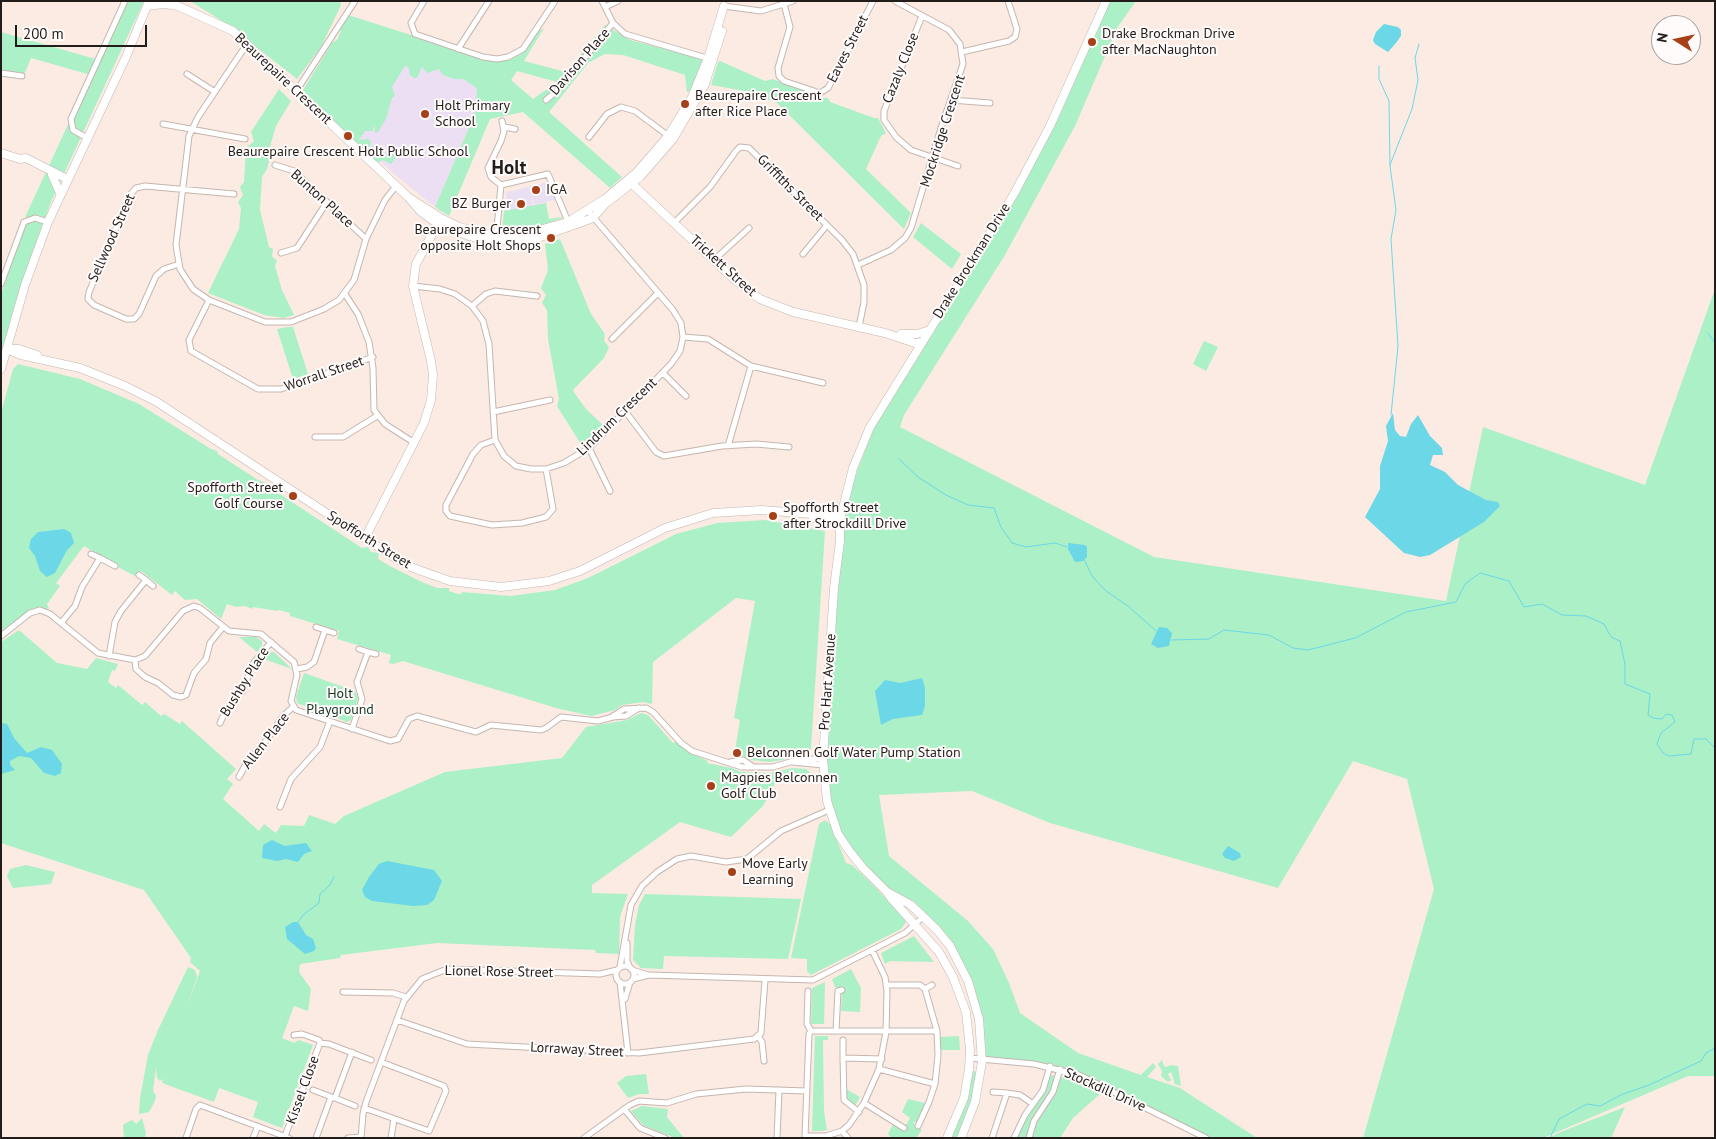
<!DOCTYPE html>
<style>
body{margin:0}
#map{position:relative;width:1716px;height:1139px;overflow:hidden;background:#fbebe3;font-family:"PT Sans",sans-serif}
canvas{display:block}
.frame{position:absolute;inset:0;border:2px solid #221d1a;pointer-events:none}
.north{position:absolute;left:1651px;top:15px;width:50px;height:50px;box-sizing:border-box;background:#fefbfa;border:1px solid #a6a2a0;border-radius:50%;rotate:280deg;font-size:14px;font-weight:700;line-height:20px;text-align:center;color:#221d1a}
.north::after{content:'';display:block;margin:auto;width:18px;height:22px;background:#a64018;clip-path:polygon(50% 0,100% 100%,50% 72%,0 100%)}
.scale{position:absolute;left:15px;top:25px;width:132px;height:22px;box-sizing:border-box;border:2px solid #221d1a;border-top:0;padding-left:6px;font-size:15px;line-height:18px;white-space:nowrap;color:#221d1a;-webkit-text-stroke:4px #fefbfa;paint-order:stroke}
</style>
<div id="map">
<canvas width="1716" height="1139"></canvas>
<div class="frame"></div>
<div class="north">N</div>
<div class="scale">200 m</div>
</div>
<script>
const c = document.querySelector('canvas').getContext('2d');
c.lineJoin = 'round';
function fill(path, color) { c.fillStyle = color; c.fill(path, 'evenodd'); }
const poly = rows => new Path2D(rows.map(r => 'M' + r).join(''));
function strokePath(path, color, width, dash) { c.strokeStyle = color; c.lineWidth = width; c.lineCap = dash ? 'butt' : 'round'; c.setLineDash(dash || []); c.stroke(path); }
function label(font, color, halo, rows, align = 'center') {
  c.font = font + ' "PT Sans",sans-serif'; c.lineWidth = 4; c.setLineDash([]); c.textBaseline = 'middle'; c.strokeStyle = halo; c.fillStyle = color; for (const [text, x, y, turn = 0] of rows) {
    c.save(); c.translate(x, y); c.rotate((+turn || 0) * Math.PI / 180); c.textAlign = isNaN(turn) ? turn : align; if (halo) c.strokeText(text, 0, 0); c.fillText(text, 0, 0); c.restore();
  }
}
fill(poly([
 [548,182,555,200,535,205,532,196,533,206,504,211,507,192]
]), '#ebdff4');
fill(poly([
 [412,54,490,79,435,207,394,174,358,141]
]), '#eddff3');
fill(poly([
 [125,1,144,1,50,204,14,307,1,355,1,294,25,226,26,215,91,75,31,58,25,73,1,72,1,32,99,60],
 [190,1,340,1,341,5,321,47,297,79,227,24],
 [1106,1,1136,1,1117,28,1075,126,1005,255,904,415,900,427,1154,557,1446,601,1483,427,1645,485,1715,289,1715,1076,1688,1076,1543,1138,1363,1138,1434,889,1407,779,1353,761,1278,888,1050,823,972,791,879,795,889,856,968,921,993,949,1009,983,1020,1013,1078,1053,1141,1075,1153,1063,1156,1067,1147,1077,1180,1088,1257,1138,1206,1138,1079,1075,1050,1066,982,1059,982,1039,960,963,924,916,887,892,838,834,825,790,841,532,851,487,877,420,1014,194],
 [348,15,493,61,508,60,520,55,537,32,544,28,524,61,566,72,605,25,630,40,699,58,704,61,691,91,687,92,685,75,623,55,605,54,588,63,549,112,622,177,610,188,523,112,490,119,449,216,435,207,474,116,475,107,480,102,476,101,477,88,463,79,454,79,443,75,439,69,427,73,422,67,417,78,414,78,410,75,409,68,405,66,392,87,395,96,392,98,386,119,378,132,375,133,375,125,373,131,365,131,359,140,369,139,371,142,369,148,378,155,396,151,399,153,391,164,383,160,377,163,359,145,349,139,352,136,345,133,303,90,332,43,337,40,341,31,338,30],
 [517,71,557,82,533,99,511,80],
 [720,61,765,81,773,79,821,98,828,98,830,102,874,118,878,118,886,133,881,136,866,169,911,213,904,229,777,103,750,92,711,85,718,62],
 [279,89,291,101,276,126,268,153,270,157,267,169,262,177,260,210,269,247,273,249,272,256,277,261,275,266,282,290,294,315,284,318,264,315,208,293,239,229,241,208,238,202,243,195,240,187,244,182,246,148,254,141,251,132],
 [546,203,549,219,562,217,563,218,533,228,502,230,504,211],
 [921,223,961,254,952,269,913,237],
 [560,239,591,314,605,334,604,341,609,347,604,358,574,389,573,391,586,409,603,425,582,446,557,406,559,399,548,339,547,310,542,303,546,295,541,288,548,270,545,244],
 [288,327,293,327,308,374,293,379,277,329],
 [1204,341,1218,347,1206,371,1193,364],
 [18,364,80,379,139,404,211,449,217,451,218,454,258,480,268,484,272,489,362,548,368,547,371,552,379,553,378,559,390,566,422,582,437,588,449,588,449,591,458,594,461,594,462,592,511,596,555,590,588,578,676,534,717,523,765,520,825,531,811,749,799,757,770,762,751,760,743,756,734,757,740,720,734,718,755,601,736,598,653,662,652,704,643,702,622,705,615,710,591,716,556,708,403,661,393,664,389,663,391,655,337,639,339,631,290,616,290,613,279,610,278,611,253,607,252,609,245,606,236,607,227,604,221,619,197,599,185,600,175,591,172,595,141,571,135,576,118,567,119,564,112,563,84,546,56,583,60,586,47,604,49,609,38,609,1,633,1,413,13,369],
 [19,630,57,663,87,669,96,658,118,664,115,671,112,670,108,682,116,688,118,685,142,705,145,702,161,716,164,714,180,724,182,721,236,769,227,779,233,784,223,799,259,831,264,824,276,833,281,825,304,826,309,815,335,824,344,816,445,772,562,758,586,727,627,720,641,713,648,715,673,743,676,741,688,752,708,761,707,763,732,768,741,772,770,773,792,768,806,769,810,772,811,780,780,774,763,806,731,837,680,822,592,885,592,893,628,894,620,917,619,954,596,953,595,950,437,943,341,955,340,958,300,964,299,972,311,989,308,1011,294,1006,282,1038,294,1043,299,1040,313,1045,282,1128,253,1117,258,1102,219,1088,214,1102,162,1083,163,1079,160,1081,157,1078,156,1067,153,1091,156,1096,155,1101,149,1112,139,1114,140,1098,148,1055,158,1030,188,967,195,970,197,977,187,1007,200,971,190,962,191,958,144,890,1,843,1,642],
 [239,637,256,637,262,641,262,646,257,652],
 [270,652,274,652,292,669,264,659],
 [304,673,355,691,358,698,351,720,347,722,297,703,296,697],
 [825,820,831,825,846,863,852,865,870,882,902,915,906,922,901,929,811,975,807,971,807,959,791,958,819,824],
 [26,865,55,872,51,884,13,888,7,876,10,869],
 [645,894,801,899,788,959,664,956,663,969,641,968,633,960,635,925,639,905],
 [914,936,934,962,890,961,885,964,881,953],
 [851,969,861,988,860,1012,841,1011,842,993,844,993,845,990,835,987,832,979],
 [825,982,824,1024,811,1024,812,988],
 [815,1036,828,1036,828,1040,823,1040,824,1111,827,1130,821,1131,812,1131],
 [959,1036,960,1050,941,1050,940,1037],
 [1162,1060,1164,1066,1167,1067,1170,1065,1178,1066,1181,1086,1175,1084,1171,1072,1168,1074,1171,1080,1168,1082,1161,1076,1162,1071,1158,1064],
 [973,1071,978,1072,973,1101,958,1138,949,1138,965,1107],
 [646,1074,649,1094,639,1094,628,1098,617,1083,626,1076],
 [1050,1075,1055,1076,1051,1093,1033,1118,1027,1138,1016,1138],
 [1062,1076,1069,1076,1095,1085,1101,1088,1101,1093,1073,1118,1060,1138,1030,1138,1035,1124,1051,1100],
 [846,1089,860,1097,855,1106,846,1099],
 [908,1099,925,1103,917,1121,913,1123,922,1130,916,1138,891,1138,888,1134,893,1124,903,1130,910,1118,902,1112],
 [642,1106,668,1109,667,1117,684,1138,675,1138,643,1125,631,1111],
 [1625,1107,1611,1138,1548,1138,1558,1133],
 [142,1118,146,1133,145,1138,124,1138,123,1125,132,1120,136,1124]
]), '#acf0c7');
fill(poly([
 [1384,24,1398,27,1401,30,1401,36,1396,43,1388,52,1375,44,1373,40,1376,32],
 [1393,413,1395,430,1400,436,1406,437,1411,424,1418,415,1430,436,1442,448,1443,455,1433,455,1430,465,1445,472,1458,485,1486,500,1498,502,1500,506,1484,522,1430,555,1420,557,1404,553,1365,517,1380,489,1380,466,1388,441,1386,426],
 [64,529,71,533,74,543,67,550,55,573,47,577,40,571,35,556,29,548,31,539,38,532],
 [1068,543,1085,545,1087,547,1087,557,1083,561,1075,562,1068,549],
 [1159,627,1167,628,1172,633,1169,646,1158,648,1151,644],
 [922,678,925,688,925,706,922,715,893,719,881,725,875,691,885,680,900,683],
 [1,723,7,724,14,738,27,753,41,747,52,750,62,764,61,773,55,776,44,773,31,758,19,756,10,761,10,765,15,770,1,774],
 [272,840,285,846,306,843,312,851,304,854,298,862,286,859,277,861,262,858,263,845],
 [1228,846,1240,853,1241,857,1234,861,1225,858,1222,854],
 [387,861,434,870,442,881,434,900,427,905,413,906,372,901,365,897,362,890,369,877,379,864],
 [293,922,298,922,306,935,313,939,316,948,314,951,305,954,287,939,285,927]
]), '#6cd7e7');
strokePath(poly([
 [1379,66,1379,79,1389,101,1390,166,1396,210,1391,239,1398,346,1391,415],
 [1390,165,1412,109,1418,80,1415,58,1419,44],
 [1708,333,1715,343],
 [899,459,918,477,946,495,968,505,994,508,1001,527,1012,543,1026,547,1055,543,1067,547],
 [1084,559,1092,576,1106,591,1128,606,1156,631],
 [1172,640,1209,639,1224,630,1269,635,1293,648,1308,650,1355,638,1406,612,1456,602,1465,584,1480,573,1509,581,1524,607,1542,604,1562,615,1586,616,1604,624,1611,637,1620,641,1625,664,1625,684,1650,694,1648,715,1653,718,1662,719,1666,714,1672,715,1675,722,1661,733,1657,744,1663,753,1669,756,1691,754,1694,739,1706,739,1715,748],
 [298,922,303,915,319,903,320,894,330,885,334,877],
 [1550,1138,1559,1119,1587,1104,1600,1106,1623,1094,1649,1085,1701,1061,1706,1053,1715,1048]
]), '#6cd7e7', 1);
const street = poly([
 [424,1,411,23,415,34,483,57,497,59,508,57,523,49,555,1],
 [602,1,613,23,625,34,710,59],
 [784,4,790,27,778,68,779,76,784,81,820,93,828,88,873,1],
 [724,6,761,11,793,1],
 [605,7,618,1],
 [922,16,884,111,884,120,896,137,911,150,958,166],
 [247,44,198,117,189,136,176,245,180,269,193,289,209,300,265,322,291,322,324,309,339,300,354,280,366,239,385,200,396,186],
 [458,49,489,1],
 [962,52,1009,41,1015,37,1017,29,1008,1],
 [1,73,22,76],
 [187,74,215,92],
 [295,93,355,1],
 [546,100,558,90,613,23],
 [951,100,990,103],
 [163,124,245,139],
 [504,127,515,129],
 [589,137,607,114,621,107,635,111,670,137],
 [87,138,73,130,71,119,125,1],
 [275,165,294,171,366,239],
 [501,185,491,177,488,168,501,141,504,131,502,121],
 [675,222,710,187,736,151,740,147,749,148,842,240,853,254,864,285,864,302,859,327],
 [496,239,501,185,548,174,569,224],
 [281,253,297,248,327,202],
 [803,254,827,225],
 [714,260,749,228],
 [179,264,164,269,156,276,139,314,134,319,126,319,94,305,88,299,89,292,130,195,136,188,145,186,234,194],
 [858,265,891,250,905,238,911,228,941,128,963,64,960,44,949,30,895,1],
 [1,284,24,222,35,218,48,222],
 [413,286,440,289,455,294,472,306,483,321,489,344,495,440,504,456,516,466,531,469,546,469,564,463,589,448,671,364,680,351,683,337,681,323,673,310,588,211],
 [345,294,358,314,369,342,373,368,374,410,385,424,413,442],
 [209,300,189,340,191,351,258,389,281,389,373,357],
 [472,306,486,294,495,291,537,296],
 [683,337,708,339,751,366,823,383],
 [612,339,658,293],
 [663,373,686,396],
 [625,411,656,452,664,456,722,446,756,444,789,447],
 [493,412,550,400],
 [315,437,343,437,377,416],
 [495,440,481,445,473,454,446,505,446,511,450,516,492,525,522,523,546,517,553,509,546,469],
 [728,446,751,366],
 [589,448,610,491],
 [100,558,115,566],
 [146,580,153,586],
 [61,623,75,606,82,587,100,558,91,554],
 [325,630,334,633],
 [1,636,30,613,40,610,50,614,98,653,135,660,145,656,183,611,194,606,200,608,229,631,261,634,294,662,297,675,291,701,296,710,390,741,398,739,409,719,417,716,476,732,491,725,541,730,546,728,561,717,598,721,613,717,626,716,639,708],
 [368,652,376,654],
 [109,656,115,622,121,611,146,580,139,575],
 [135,660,136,669,145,677,158,683,173,695,181,697,186,695,194,673,206,659,210,643,223,627],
 [297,669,307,667,314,662,325,630,316,627],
 [613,716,624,709,646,708,653,712,681,743,692,751,742,767,773,767,800,759,823,759],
 [220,723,227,708,243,691,252,665,271,642],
 [352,729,362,699,357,682,368,652,359,649],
 [730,762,743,760,752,766],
 [793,762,823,765],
 [239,777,248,760,263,745,283,716,293,707],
 [280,807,291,779,320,747,330,721],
 [627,943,627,961,630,968],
 '616 975a9 9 0 1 1 18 0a9 9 0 1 1-18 0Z',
 [620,967,631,905,642,886,657,872,677,859,691,856,726,862,747,859,781,831,829,810],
 [632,970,648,975],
 [633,979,649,975,813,980,905,933,924,916],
 [620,982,628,1053],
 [887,985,920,985,925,989],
 [932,985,925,989,937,1031,938,1055,935,1084],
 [808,991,807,1024,811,1031,937,1031],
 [343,992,393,993,406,997],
 [625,999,630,982],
 [397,1020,467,1044,639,1053,754,1039,761,1033,765,980],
 [836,1031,838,991,842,990],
 [758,1036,762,1042,764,1061],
 [843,1040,843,1058,882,1059],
 [320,1043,329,1044,371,1060],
 [352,1052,335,1098,355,1106],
 [843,1058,844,1100,859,1112],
 [970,1058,1034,1064,1079,1075,1206,1138],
 [879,1069,935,1084,929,1102,918,1126],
 [313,1090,334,1098],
 [1007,1093,1020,1095,1033,1104],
 [864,1103,904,1128],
 [364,1108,429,1131,446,1091,444,1086,381,1062],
 [624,1109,640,1128,665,1138],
 [842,1131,848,1138],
 [285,1136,320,1043,319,1040,302,1034,294,1035],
 [805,1136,826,1136,842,1131,849,1125,864,1103,879,1069,886,1032,887,992,885,977,872,950],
 [805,1137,809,1034,811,1031],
 [186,1138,196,1109,200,1105,289,1138],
 [253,1138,258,1126],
 [316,1138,331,1097],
 [348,1138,361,1137],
 [361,1138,363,1114,366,1102,404,1001,422,979,447,969,600,974,617,970],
 [391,1138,394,1119],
 [584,1138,630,1105,639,1101,667,1103,696,1094,746,1089,807,1091],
 [777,1138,779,1090],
 [992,1138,1007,1093,993,1092],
 [1014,1138,1025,1115,1043,1090,1050,1066],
 [1029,1138,1034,1121,1053,1092,1060,1069]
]);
const secondary = poly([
 [167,1,233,31,408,197,441,218,459,227,496,236,524,234,568,222,605,199,637,172,668,136,692,97,708,58,724,6],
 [147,6,163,4,172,5],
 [1,153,20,159,26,158,67,179],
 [52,175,60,193],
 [629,181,736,281,760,299,793,312,885,333,915,343,922,342],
 [409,198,420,211,438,224,469,236,495,241,538,238,593,218,605,204,641,176,673,139,705,84,722,31],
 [901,334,917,334,930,330],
 [7,349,21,355,80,368,125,386,157,402,395,558,413,568,450,581,501,587,549,581,580,571,665,528,713,513,762,510,835,516,840,520],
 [7,349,19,349,37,355],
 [1,369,25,285,48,222,126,57,149,1],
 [813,518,834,522,840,520],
 [365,538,424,423,431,400,433,375,431,361,413,286,416,264,440,220],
 [887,892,891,898,939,952,953,977,966,1012,970,1049,969,1069,964,1098,947,1138],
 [961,1138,975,1102,982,1062,979,1019,968,981,950,946,937,930,911,905,887,892,863,868,850,852,838,834,827,801,823,759,834,588,840,541,840,520,853,468,870,427,1014,194,1050,126,1106,1]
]);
strokePath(street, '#c5b6af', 7);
strokePath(secondary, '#c5b6af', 9);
strokePath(street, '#fff', 5);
strokePath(secondary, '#fff', 8);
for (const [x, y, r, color] of [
 [1092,42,5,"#a64018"],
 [685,104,5,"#a64018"],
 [425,114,5,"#a64018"],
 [348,136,5,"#a64018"],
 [536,190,5,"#a64018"],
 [521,204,5,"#a64018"],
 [551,238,5,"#a64018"],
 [293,496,5,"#a64018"],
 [773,516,5,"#a64018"],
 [737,753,5,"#a64018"],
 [711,786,5,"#a64018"],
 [732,872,5,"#a64018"]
]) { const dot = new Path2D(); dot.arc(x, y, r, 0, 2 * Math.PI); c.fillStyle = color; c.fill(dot); strokePath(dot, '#fefbfa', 2); }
label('14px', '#221d1a', '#fefbfa', [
 ["Drake Brockman Drive",1102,34],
 ["after MacNaughton",1102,50],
 ["Beaurepaire Crescent",695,96],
 ["after Rice Place",695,112],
 ["Holt Primary",435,106],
 ["School",435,122],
 ["Beaurepaire Crescent Holt Public School",348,152,"center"],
 ["IGA",546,190],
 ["BZ Burger",511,204,"right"],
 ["Beaurepaire Crescent",541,230,"right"],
 ["opposite Holt Shops",541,246,"right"],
 ["Spofforth Street",283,488,"right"],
 ["Golf Course",283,504,"right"],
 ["Spofforth Street",783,508],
 ["after Strockdill Drive",783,524],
 ["Belconnen Golf Water Pump Station",747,753],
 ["Magpies Belconnen",721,778],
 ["Golf Club",721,794],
 ["Move Early",742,864],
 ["Learning",742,880]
], 'left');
label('14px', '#221d1a', '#fefbfa', [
 ["Eaves Street",848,49,-63],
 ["Davison Place",580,62,-49],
 ["Cazaly Close",901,68,-68],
 ["Beaurepaire Crescent",283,79,43],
 ["Mockridge Crescent",943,131,-72],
 ["Griffiths Street",790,188,45],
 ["Bunton Place",322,199,42],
 ["Sellwood Street",112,238,-66],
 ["Drake Brockman Drive",972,261,-58],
 ["Trickett Street",723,266,42],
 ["Worrall Street",324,374,-19],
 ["Lindrum Crescent",617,417,-44],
 ["Spofforth Street",369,540,32],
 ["Bushby Place",245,682,-58],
 ["Pro Hart Avenue",828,682,-86],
 ["Allen Place",266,741,-52],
 ["Lionel Rose Street",499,972,1],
 ["Lorraway Street",577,1050,3],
 ["Kissel Close",303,1090,-70],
 ["Stockdill Drive",1105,1090,24]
]);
label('14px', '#133623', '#fefbfa', [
 ["Holt",340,694],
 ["Playground",340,710]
]);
label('bold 19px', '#221d1a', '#fefbfa', [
 ["Holt",509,169]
]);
</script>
